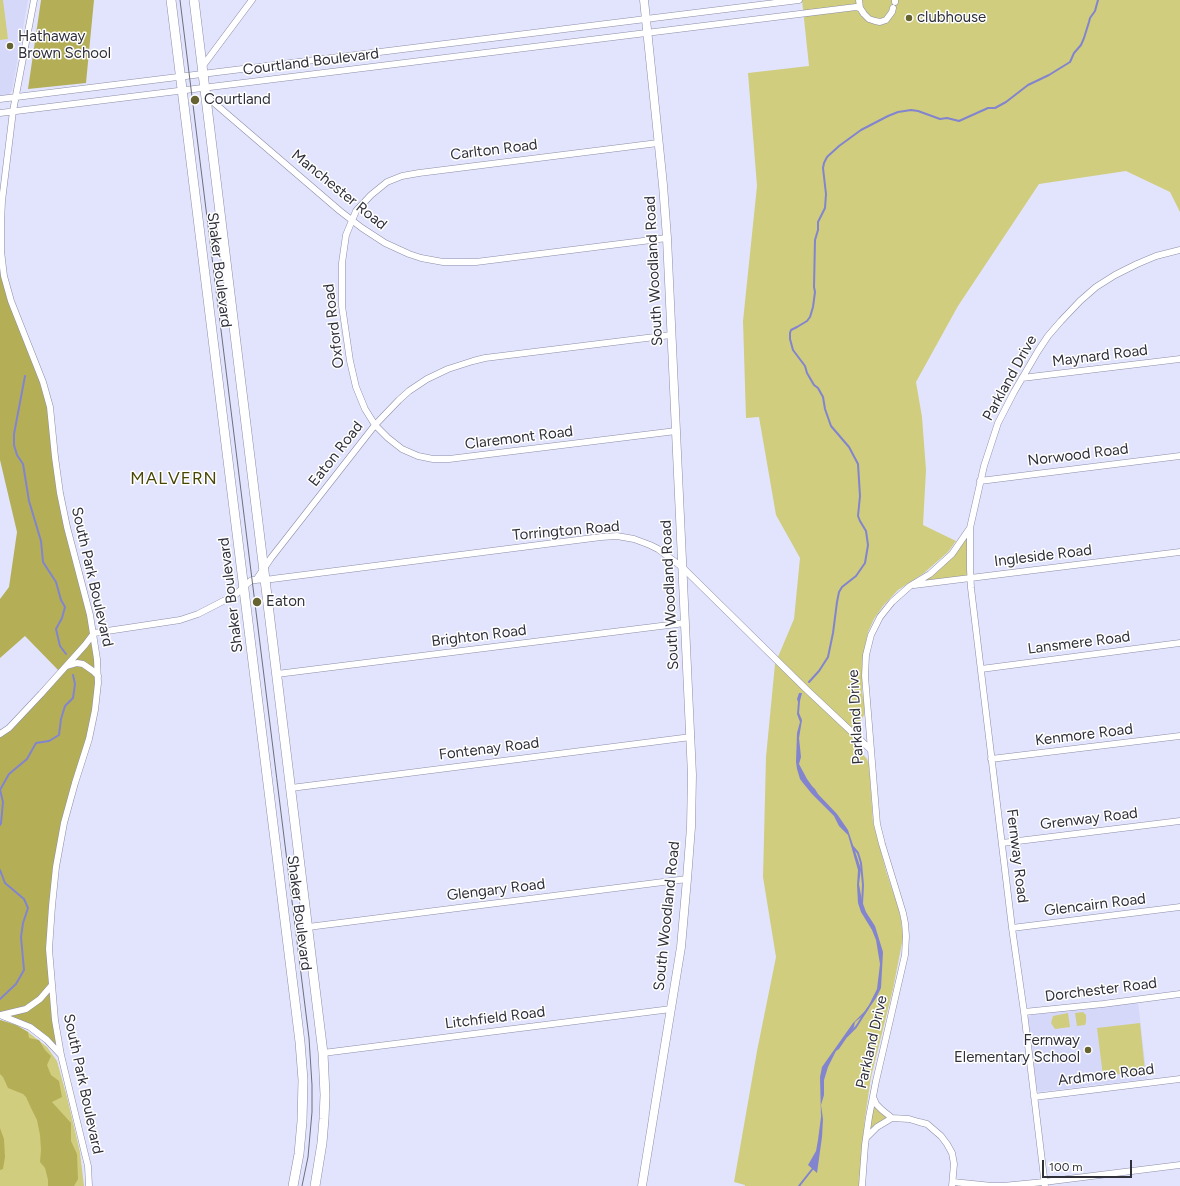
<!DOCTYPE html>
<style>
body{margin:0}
#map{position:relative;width:1180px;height:1186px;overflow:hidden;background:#e2e4fe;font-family:Figtree,sans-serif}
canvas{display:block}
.scale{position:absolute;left:1042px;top:1160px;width:90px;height:18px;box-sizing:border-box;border:2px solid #30303b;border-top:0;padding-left:5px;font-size:12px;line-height:14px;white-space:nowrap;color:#30303b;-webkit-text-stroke:3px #fff;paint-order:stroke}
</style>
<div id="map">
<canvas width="1180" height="1186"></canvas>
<div class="scale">100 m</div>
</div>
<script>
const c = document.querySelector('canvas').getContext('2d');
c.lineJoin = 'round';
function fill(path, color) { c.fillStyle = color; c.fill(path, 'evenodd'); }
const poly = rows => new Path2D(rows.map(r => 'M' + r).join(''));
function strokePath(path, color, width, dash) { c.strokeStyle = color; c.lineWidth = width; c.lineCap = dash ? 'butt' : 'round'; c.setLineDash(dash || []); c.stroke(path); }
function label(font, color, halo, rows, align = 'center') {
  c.font = font + ' Figtree,sans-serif'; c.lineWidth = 3; c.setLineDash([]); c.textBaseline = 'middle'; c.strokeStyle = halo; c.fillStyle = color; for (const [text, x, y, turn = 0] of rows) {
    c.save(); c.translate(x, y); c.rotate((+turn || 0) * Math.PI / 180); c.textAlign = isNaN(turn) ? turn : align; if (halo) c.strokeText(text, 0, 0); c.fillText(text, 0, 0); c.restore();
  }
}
fill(poly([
 [0,0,28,0,12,91,8,95,0,96],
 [1138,1001,1147,1079,1039,1092,1037,1090,1028,1020,1028,1017,1031,1015]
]), '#d6d8f9');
fill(poly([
 [0,0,3,0,8,39,0,40],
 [802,0,1180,0,1180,212,1170,192,1126,171,1039,184,958,306,916,382,922,417,926,470,923,525,956,541,948,552,924,573,898,590,883,606,874,619,868,632,862,661,862,691,865,707,864,715,860,722,855,726,853,743,867,759,869,764,873,822,886,871,898,907,901,920,903,938,893,989,871,1077,865,1118,859,1186,745,1186,745,1185,734,1182,757,1051,776,957,763,877,766,757,775,664,794,619,800,558,776,515,759,417,746,418,743,321,757,186,748,73,809,66],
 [970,528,970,578,910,586,952,554],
 [1083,1012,1086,1015,1086,1022,1085,1025,1077,1026,1075,1013],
 [1068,1013,1070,1027,1055,1029,1051,1023,1053,1016],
 [0,1020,16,1025,28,1032,47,1047,57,1061,67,1097,80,1152,84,1186,0,1186],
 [1140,1023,1145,1071,1103,1076,1097,1028],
 [873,1097,892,1118,867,1137]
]), '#d0cd7e');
fill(poly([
 [41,0,94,0,86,83,28,89],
 [0,249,4,276,50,407,55,457,96,647,95,710,75,783,56,867,49,949,61,1055,30,1027,0,1015,0,734,60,672,25,636,0,658,0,599,9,587,17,532,0,460],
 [0,1020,16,1025,28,1032,29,1038,39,1040,45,1050,51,1056,47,1065,51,1075,59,1081,62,1097,52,1102,71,1123,71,1141,77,1154,78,1179,74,1186,48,1186,48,1180,45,1168,40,1162,41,1150,40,1135,37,1120,31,1108,26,1097,23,1094,8,1088,3,1077,0,1074],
 [0,1128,4,1139,5,1157,3,1169,0,1170]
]), '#b4af57');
fill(poly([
 [799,693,802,693,800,701,799,713,802,720,799,738,801,757,799,764,807,779,812,786,815,789,818,794,837,814,848,830,861,869,859,884,862,901,866,912,875,926,883,952,881,988,876,998,865,1014,855,1022,854,1027,839,1049,836,1051,828,1067,824,1080,824,1095,821,1105,823,1119,822,1137,817,1173,808,1165,816,1151,818,1140,821,1117,820,1077,822,1067,853,1023,866,1010,870,1003,877,989,880,964,876,940,872,930,861,912,858,903,857,885,858,870,848,835,839,826,834,816,812,794,803,783,800,779,797,769,796,762,797,733,800,722,797,714,798,702,797,699]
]), '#8384cf');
strokePath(poly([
 [25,376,14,434,14,445,17,455,23,464,24,470,29,501,41,541,43,562,56,582,61,600,65,607,62,618,56,629,60,646,66,654],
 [809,682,819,671,828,657,833,633,837,602,839,592,842,587,856,576,865,563,868,545,866,531,860,521,858,516,860,496,858,464,849,447,831,426,825,409,823,397,818,388,814,385,807,373,805,366,793,350,790,339,790,333,791,330,797,327,807,321,810,317,813,307,815,292,814,287,815,240,818,230,818,222,825,208,826,194,823,168,824,163,827,157,839,146,861,130,888,116,898,112,911,110,918,111,940,119,947,118,959,121,988,108,995,108,1006,102,1028,85,1049,75,1070,62,1074,53,1081,45,1084,38,1089,22,1090,18,1095,11,1098,0],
 [0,825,1,823,3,802,0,790,9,774,27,759,36,743,49,741,59,735,61,719,65,706,73,698,75,684,73,675],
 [853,847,858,853,861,863,863,885,862,904],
 [0,870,5,883,24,899,28,908,23,923,21,937,24,970,16,984,0,999],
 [847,1036,856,1027,868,1008],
 [799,1186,814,1167]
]), '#8384cf', 2);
const street = poly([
 [34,0,13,111,2,201,1,222,1,251,4,276,11,301,43,382,50,407,55,457,60,493,67,527,90,615,97,659,98,683,95,710,89,739,75,783,64,823,56,867,52,906,49,949,55,1020,61,1055,84,1150,88,1166,89,1186],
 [859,0,860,8,864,14,869,19,875,21,880,22,886,20,892,12,893,8],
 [895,0,895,2],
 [202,67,252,0],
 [206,96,340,211,362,228,385,243,409,254,421,258,443,262,476,262,667,238],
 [0,99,799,0],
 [0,113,856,7,860,8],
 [658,143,419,173,402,176,387,182,371,195,356,211,346,235,342,263,342,306,350,361,356,387,365,409,375,425,388,438,402,449,418,456,433,459,449,459,676,431],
 [1022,378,1180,359],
 [980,481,1180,456],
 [970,528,970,569,971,588,1012,928,1024,1012,1045,1186],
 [256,580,271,558,375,425,399,400,409,391,427,379,448,369,473,361,485,358,671,335],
 [914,585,1180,552],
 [67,666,77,663,83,664,93,671,98,676],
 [981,669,1180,643],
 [277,674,685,623],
 [0,734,9,728,41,694,85,645,94,633,180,620,198,614,235,595,248,583,252,580,272,579,601,537,617,536,634,539,650,545,658,549,682,567,806,689,871,750],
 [991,759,1180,736],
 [291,788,691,737],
 [1002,843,1180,821],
 [308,927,687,879],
 [1012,928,1180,907],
 [1024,1012,1103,1004,1180,994],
 [0,1015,30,1027,47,1040,61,1055],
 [1,1015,26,1009,40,999,52,985],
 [323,1053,671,1009],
 [873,1097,876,1104,882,1110,892,1118,909,1119,919,1122,927,1124,941,1136,947,1144,952,1153,954,1164,952,1186],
 [1034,1097,1180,1079],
 [867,1137,877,1127,892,1118],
 [953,1182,992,1186,1003,1186,1044,1182,1180,1165],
 [862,1186,865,1145,869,1117,876,1081,905,955,906,936,905,923,903,913,882,844,877,824,865,676,866,655,871,635,880,617,892,602,910,586,930,574,952,554,970,528,984,466,998,423,1014,392,1038,351,1048,336,1061,321,1080,301,1096,287,1115,275,1137,264,1156,256,1180,250]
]);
const secondary = poly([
 [642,1186,681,947,687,879,691,827,692,775,667,238,663,185,644,0]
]);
const primary = poly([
 [171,0,300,1042,303,1080,302,1121,299,1154,293,1186],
 [194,0,323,1053,325,1095,324,1119,322,1143,315,1186]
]);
strokePath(street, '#8c8da6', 7);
strokePath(secondary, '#8c8da6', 9);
strokePath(primary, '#8c8da6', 10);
strokePath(street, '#fff', 6);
strokePath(secondary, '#fff', 8);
strokePath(primary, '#fff', 9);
strokePath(poly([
 [180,0,309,1038,312,1085,312,1112,308,1157,302,1186]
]), '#6d6e7e', 1);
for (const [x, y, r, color] of [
 [909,18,4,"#666330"],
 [10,46,4,"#666330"],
 [195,100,5,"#666330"],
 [257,602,5,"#666330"],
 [1088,1050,4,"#666330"]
]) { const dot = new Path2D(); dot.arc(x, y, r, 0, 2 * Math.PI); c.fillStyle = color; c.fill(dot); strokePath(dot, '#fff', 1.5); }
label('15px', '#30303b', '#fff', [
 ["clubhouse",917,18],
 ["Hathaway",18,37],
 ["Brown School",18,54],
 ["Courtland",204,100],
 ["Eaton",266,602],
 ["Fernway",1080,1041,"right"],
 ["Elementary School",1080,1058,"right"]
], 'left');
label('15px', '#30303b', '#fff', [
 ["Courtland Boulevard",311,62,-7],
 ["Carlton Road",494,150,-7],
 ["Manchester Road",339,190,39],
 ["Shaker Boulevard",219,270,83],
 ["South Woodland Road",654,271,-93],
 ["Oxford Road",334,326,-97],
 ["Maynard Road",1100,356,-7],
 ["Parkland Drive",1010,378,-61],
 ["Claremont Road",519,438,-7],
 ["Eaton Road",336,454,-52],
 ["Norwood Road",1078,455,-7],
 ["Torrington Road",566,531,-5],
 ["Ingleside Road",1043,556,-7],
 ["South Park Boulevard",92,577,77],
 ["Shaker Boulevard",231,595,-97],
 ["South Woodland Road",670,595,-93],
 ["Brighton Road",479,636,-7],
 ["Lansmere Road",1079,643,-7],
 ["Parkland Drive",856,717,-93],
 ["Kenmore Road",1084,735,-7],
 ["Fontenay Road",489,749,-7],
 ["Grenway Road",1089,819,-7],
 ["Fernway Road",1017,856,83],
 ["Glengary Road",496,890,-7],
 ["Glencairn Road",1095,905,-7],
 ["Shaker Boulevard",299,913,83],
 ["South Woodland Road",667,916,-84],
 ["Dorchester Road",1101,990,-7],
 ["Litchfield Road",495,1018,-7],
 ["Parkland Drive",872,1042,-77],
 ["Ardmore Road",1106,1075,-7],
 ["South Park Boulevard",83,1084,78]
]);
c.letterSpacing = '1px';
label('17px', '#494503', '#fff', [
 ["MALVERN",174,479]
]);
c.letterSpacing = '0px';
</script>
